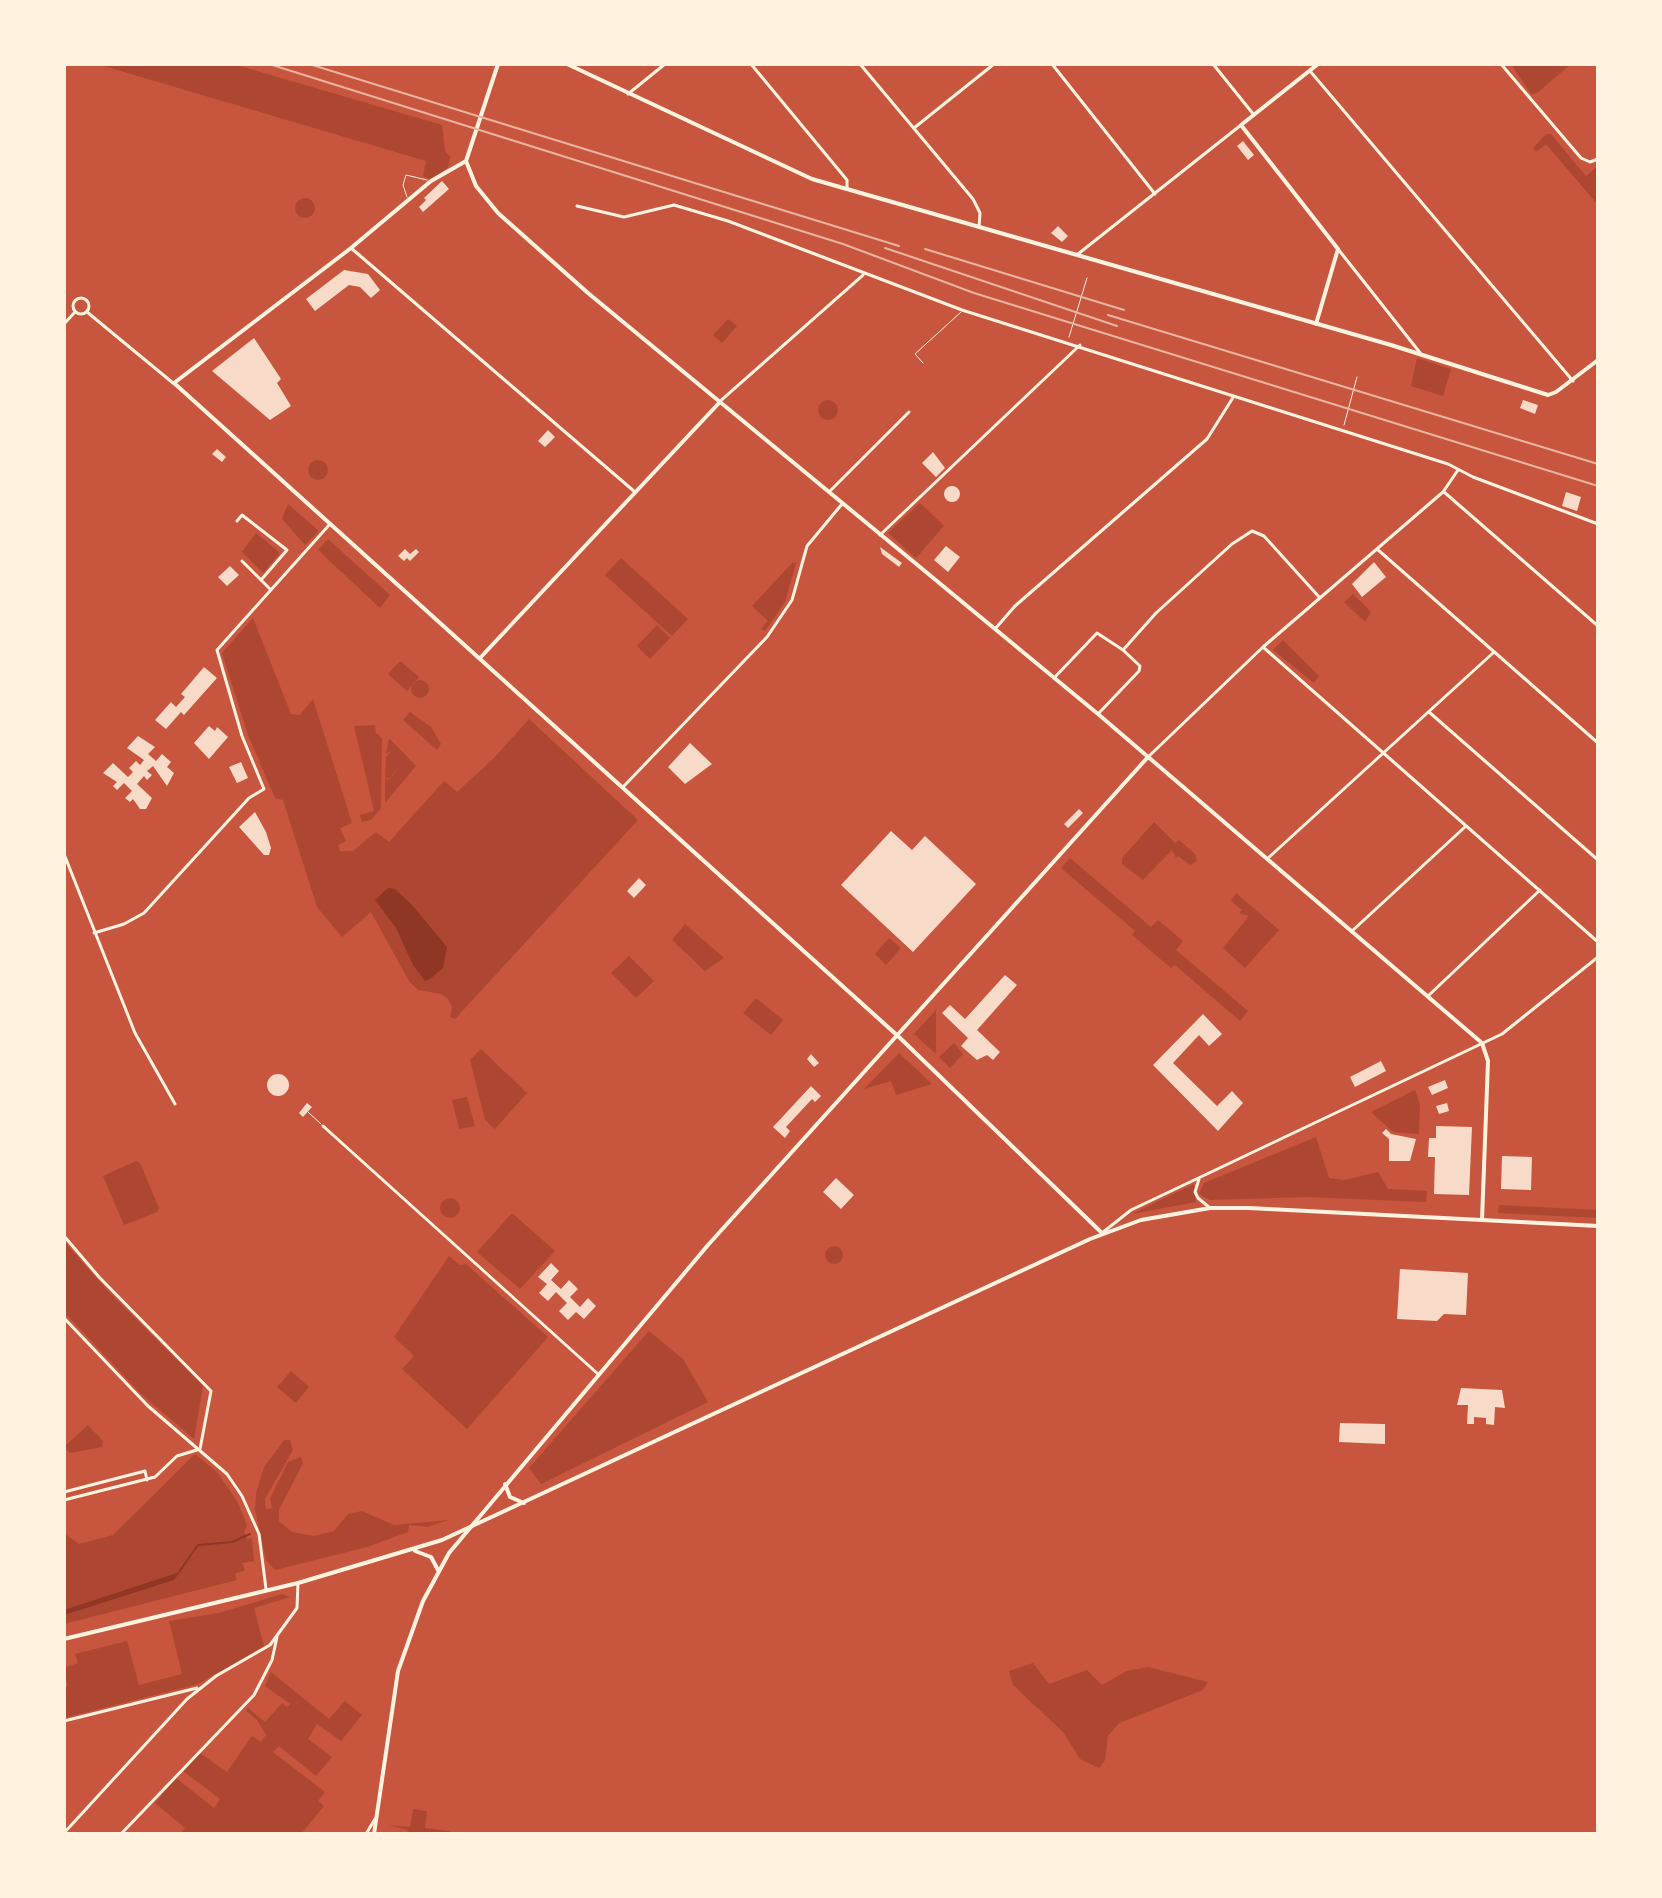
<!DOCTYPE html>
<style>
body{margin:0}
#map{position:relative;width:1662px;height:1898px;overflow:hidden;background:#c8553d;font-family:Roboto,sans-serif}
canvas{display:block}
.frame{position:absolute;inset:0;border:66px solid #fff3e0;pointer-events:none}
</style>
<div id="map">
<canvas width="1662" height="1898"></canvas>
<div class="frame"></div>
</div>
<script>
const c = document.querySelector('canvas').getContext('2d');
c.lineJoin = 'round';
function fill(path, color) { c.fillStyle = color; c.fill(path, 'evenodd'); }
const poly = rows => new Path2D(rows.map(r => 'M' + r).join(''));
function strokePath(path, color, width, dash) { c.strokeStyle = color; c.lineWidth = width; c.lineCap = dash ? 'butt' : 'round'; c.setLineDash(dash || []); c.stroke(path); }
fill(poly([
 [97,64,233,64,442,125,445,151,450,157,448,167,431,180,423,176,426,161],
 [1511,64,1571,64,1537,93,1531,94],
 [1546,134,1551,134,1586,176,1598,166,1598,205,1546,144,1536,152,1533,148],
 '295 208a10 10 0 1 1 20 0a10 10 0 1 1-20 0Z',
 [728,319,737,326,722,343,713,335],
 [1417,358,1451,369,1443,396,1411,386],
 '818 410a10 10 0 1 1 20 0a10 10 0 1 1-20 0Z',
 '308 470a10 10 0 1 1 20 0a10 10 0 1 1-20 0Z',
 [920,503,944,526,916,558,888,533],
 [288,504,319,531,305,545,282,519],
 [256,533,280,553,263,573,242,552],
 [328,539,390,595,380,608,318,550],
 [621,558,688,619,672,636,605,575],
 [793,562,796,563,785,602,765,631,761,629,768,621,752,606],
 [1353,594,1371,612,1365,622,1344,602],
 [253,618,291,714,300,715,313,699,352,823,340,828,346,841,338,845,340,851,353,851,376,832,389,842,444,781,457,792,494,758,529,719,638,820,455,1019,450,1017,452,1007,448,999,441,994,418,990,409,981,371,912,342,937,317,907,283,800,275,798,248,735,222,653],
 [657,625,670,638,650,659,637,646],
 [1283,640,1319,676,1314,683,1273,650],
 [400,661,419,677,407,691,388,674],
 '411 689a9 9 0 1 1 18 0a9 9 0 1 1-18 0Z',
 [410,712,431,727,441,744,437,750,403,720],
 [375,725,376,733,382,738,381,808,371,820,362,822,360,815,374,811,354,726],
 [389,738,416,766,385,803,385,778,389,780,405,760,389,779,385,777,386,757,392,750,386,754],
 [1154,822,1175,843,1179,840,1195,854,1197,861,1190,865,1178,856,1176,858,1172,850,1143,880,1122,864,1122,858],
 [1070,858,1151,927,1158,920,1183,941,1176,950,1248,1011,1240,1021,1175,965,1171,968,1132,935,1135,931,1061,868],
 [1236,893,1279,930,1245,968,1223,948,1249,916,1239,913,1242,910,1231,901],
 [685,924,724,958,705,971,672,940],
 [889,938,901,948,886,965,875,954],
 [629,956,654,981,636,998,611,973],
 [756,998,783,1020,771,1035,743,1013],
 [936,1010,936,1054,914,1034],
 [954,1043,963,1054,950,1068,939,1057],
 [481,1049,527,1093,495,1129,485,1120,470,1060],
 [899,1053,932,1084,896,1095,891,1081,864,1089],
 [1415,1090,1420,1104,1419,1134,1393,1132,1371,1112],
 [467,1097,475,1126,459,1129,452,1100],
 [1316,1137,1329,1178,1344,1180,1378,1172,1388,1189,1427,1191,1426,1202,1306,1197,1210,1200,1199,1194,1204,1183],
 [136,1161,140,1163,159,1208,157,1212,124,1225,103,1176],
 [1194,1184,1196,1202,1132,1214],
 '440 1208a10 10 0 1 1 20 0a10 10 0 1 1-20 0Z',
 [1499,1205,1598,1210,1598,1218,1498,1213],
 [512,1213,555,1251,520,1289,477,1252],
 [64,1241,108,1291,203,1386,194,1439,141,1394,64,1312],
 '825 1255a9 9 0 1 1 18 0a9 9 0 1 1-18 0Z',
 [449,1256,460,1265,466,1264,548,1337,467,1429,402,1369,414,1356,394,1337],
 [649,1331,683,1359,708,1402,541,1484,529,1468],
 [291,1371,309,1387,296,1403,277,1387],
 [88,1425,103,1441,102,1447,70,1453,64,1447],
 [284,1440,290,1440,293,1450,265,1499,266,1509,272,1508,270,1498,288,1462,301,1457,303,1463,279,1510,279,1521,292,1532,314,1536,334,1531,348,1514,362,1511,394,1525,449,1520,427,1527,409,1525,408,1532,367,1547,275,1570,266,1560,255,1509,256,1493,264,1467],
 [195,1454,217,1472,237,1501,247,1525,244,1532,247,1539,252,1538,254,1561,242,1563,245,1570,235,1574,237,1580,64,1624,64,1533,79,1544,113,1535],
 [282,1594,290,1597,254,1608,264,1646,198,1684,64,1718,64,1687,68,1686,64,1668,78,1663,75,1654,127,1641,139,1685,182,1674,169,1621,219,1613],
 [1033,1663,1049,1684,1087,1670,1102,1685,1127,1671,1148,1667,1208,1682,1203,1690,1119,1723,1108,1736,1105,1760,1099,1768,1080,1759,1063,1732,1013,1685,1009,1671],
 [271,1672,329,1719,345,1701,362,1715,341,1741,317,1724,308,1739,332,1757,316,1776,279,1746,273,1752,325,1792,318,1801,324,1806,301,1834,181,1834,185,1828,155,1803,176,1778,214,1808,220,1799,183,1771,200,1753,227,1772,252,1736,261,1742,266,1735,257,1720,246,1711,248,1708,265,1722,282,1703,287,1707,290,1704,265,1686],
 [413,1809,427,1811,425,1828,450,1831,450,1834,409,1834,407,1830,389,1825,410,1827]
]), '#ae4732');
fill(poly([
 [388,888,395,889,412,905,447,947,443,968,430,979,425,981,413,965,396,928,375,900],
 [180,1572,174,1580,64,1615,64,1610]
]), '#8f3625');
strokePath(poly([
 [179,1572,198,1545,232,1542,250,1534]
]), '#8f3625', 2);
fill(poly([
 [1243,141,1254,155,1248,160,1237,146],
 [442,181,449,189,423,212,419,207,426,200,424,198],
 [1058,226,1068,236,1062,242,1051,233],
 [344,270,368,274,380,290,371,298,360,287,349,285,315,311,306,299],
 [254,338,281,379,277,383,291,406,270,420,212,371],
 [1523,400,1538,405,1535,414,1520,408],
 [548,430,555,437,545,447,538,441],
 [217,449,226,457,222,462,212,454],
 [933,452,945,468,936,477,922,463],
 '944 494a8 8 0 1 1 16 0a8 8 0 1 1-16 0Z',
 [1566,492,1581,497,1577,511,1562,506],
 [946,546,960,557,948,572,934,560],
 [880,547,902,563,899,567,882,554],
 [405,549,410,554,416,549,419,552,410,561,407,558,404,561,398,556],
 [1374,562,1386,577,1362,597,1352,584],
 [230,566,239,575,227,586,218,577],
 [204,667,217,678,184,715,181,712,166,729,155,720,171,702,176,707,185,697,181,694],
 [209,726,215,731,217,727,228,737,209,759,194,743],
 [138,736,155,747,148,754,156,761,162,754,171,762,167,767,174,773,167,786,153,766,147,771,152,775,147,780,144,776,137,784,152,798,146,809,140,809,133,799,130,802,125,798,132,791,124,783,117,790,113,786,117,782,103,773,113,763,128,777,133,772,129,768,136,761,140,765,144,760,127,748],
 [690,743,712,764,685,784,668,767],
 [241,762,248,778,237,783,229,767],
 [1079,809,1083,813,1068,828,1064,824],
 [255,812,266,832,271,848,269,855,264,855,239,827],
 [891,831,912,850,925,836,976,884,913,952,841,885],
 [639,878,646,885,634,898,627,891],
 [1005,975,1017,985,977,1030,1000,1052,993,1060,987,1055,977,1060,961,1046,968,1038,942,1013,950,1005,965,1019],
 [1203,1014,1222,1034,1209,1046,1199,1035,1173,1063,1217,1106,1232,1091,1243,1103,1218,1131,1153,1065],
 [811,1054,819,1063,814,1067,807,1059],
 [1381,1061,1386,1071,1355,1087,1350,1077],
 '267 1085a11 11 0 1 1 22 0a11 11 0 1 1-22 0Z',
 [1445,1080,1448,1088,1432,1095,1428,1087],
 [811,1086,821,1096,815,1102,812,1099,786,1127,790,1131,785,1138,773,1127],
 [307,1103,312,1107,303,1117,299,1113],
 [1447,1103,1449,1111,1439,1114,1436,1106],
 [1436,1126,1472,1127,1469,1195,1434,1194,1435,1157,1428,1157,1429,1138,1436,1138],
 [1386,1129,1391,1134,1416,1139,1410,1161,1389,1161,1389,1139,1382,1133],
 [1502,1156,1532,1157,1531,1190,1501,1189],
 [836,1178,854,1195,841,1209,823,1192],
 [551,1263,559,1271,551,1280,561,1289,569,1280,578,1289,570,1297,580,1307,588,1298,596,1306,584,1319,576,1312,568,1320,559,1311,567,1303,556,1292,548,1301,539,1293,547,1284,538,1277],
 [1400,1269,1468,1273,1466,1315,1444,1314,1437,1321,1397,1319],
 [1461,1388,1502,1390,1505,1408,1495,1407,1494,1425,1486,1424,1486,1418,1474,1417,1474,1424,1467,1424,1468,1405,1457,1405],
 [1340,1423,1385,1424,1385,1444,1339,1442]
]), '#f7dbc8');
strokePath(poly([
 [1069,337,1087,278],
 [1344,425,1357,377]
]), '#fff3e0', 1);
strokePath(poly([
 [407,197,403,185,406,175,427,180],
 [923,363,915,354,961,312],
 [308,1112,321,1124]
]), '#fff3e0', 1);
strokePath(poly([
 [751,64,847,180,847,189],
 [860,64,973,199,980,213,979,227],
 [1052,64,1155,194],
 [1213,64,1254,115],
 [1501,64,1581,158,1590,162,1598,159],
 [1310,71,1573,381],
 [628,94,665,64],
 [914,128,994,64],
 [577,206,624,217,674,205,728,221,962,310,1448,464,1473,477,1598,524],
 [351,248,635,492],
 [1338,249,1421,354],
 [1078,254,1241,125],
 '73 306a8 8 0 1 1 16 0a8 8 0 1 1-16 0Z',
 [87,312,173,383],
 [64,324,75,312],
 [719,402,863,275],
 [829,492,909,412],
 [1444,492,1598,626],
 [237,521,242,515,287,550,261,580],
 [880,535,1080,345],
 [1377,549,1598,743],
 [242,561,270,589],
 [995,629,1015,606,1207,439,1234,396],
 [1263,647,1598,942],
 [1123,650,1156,613,1232,544,1252,531,1264,536,1320,598],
 [1054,678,1097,633,1123,650,1140,666,1139,671,1098,714],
 [1429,712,1598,860],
 [1148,757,1263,647,1443,492,1458,470],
 [623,787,767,637,792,600,807,546,842,504],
 [64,854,135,1033,175,1104],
 [1267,859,1493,653],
 [1352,931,1466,826],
 [94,933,124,924,144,913,249,798,264,789,242,736,217,650,330,524],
 [1428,996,1540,890],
 [323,1126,598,1374],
 [1199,1179,1195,1192,1198,1198,1210,1208],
 [1102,1233,1131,1210,1502,1034,1598,957],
 [64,1236,99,1277,211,1391,200,1449],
 [64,1318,148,1406,227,1474,242,1496,259,1534,266,1589],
 [64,1492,145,1471,147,1480],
 [64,1500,155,1477,177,1456,200,1449],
 [64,1721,197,1688],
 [64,1833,187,1699,216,1676,270,1645,297,1608,298,1583],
 [121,1834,254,1695,272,1660,277,1637],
 [366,1834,375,1819]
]), '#fff3e0', 3);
strokePath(poly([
 [498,64,466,161,431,181,351,248,174,383,899,1037,1102,1233],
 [567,64,812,179,1391,345,1548,395,1556,392,1598,360],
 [466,161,476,186,498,213,588,293,1098,714,1482,1043,1488,1061,1482,1220],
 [1316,324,1338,249,1241,125,1318,64],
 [480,658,719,403],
 [374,1834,398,1671,423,1601,449,1553,708,1245,1148,757]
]), '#fff3e0', 4);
strokePath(poly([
 [505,1484,510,1497,524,1503],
 [415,1551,431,1557,438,1570],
 [64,1639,298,1583,442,1540,1090,1239,1141,1220,1210,1208,1249,1208,1598,1226]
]), '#fff3e0', 4);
strokePath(poly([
 [269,64,843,244,974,293,1598,486],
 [309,64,899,246],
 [885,248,1117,326],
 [925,249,1124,310],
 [1108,315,1598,464]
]), '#e9b49f', 2);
</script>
